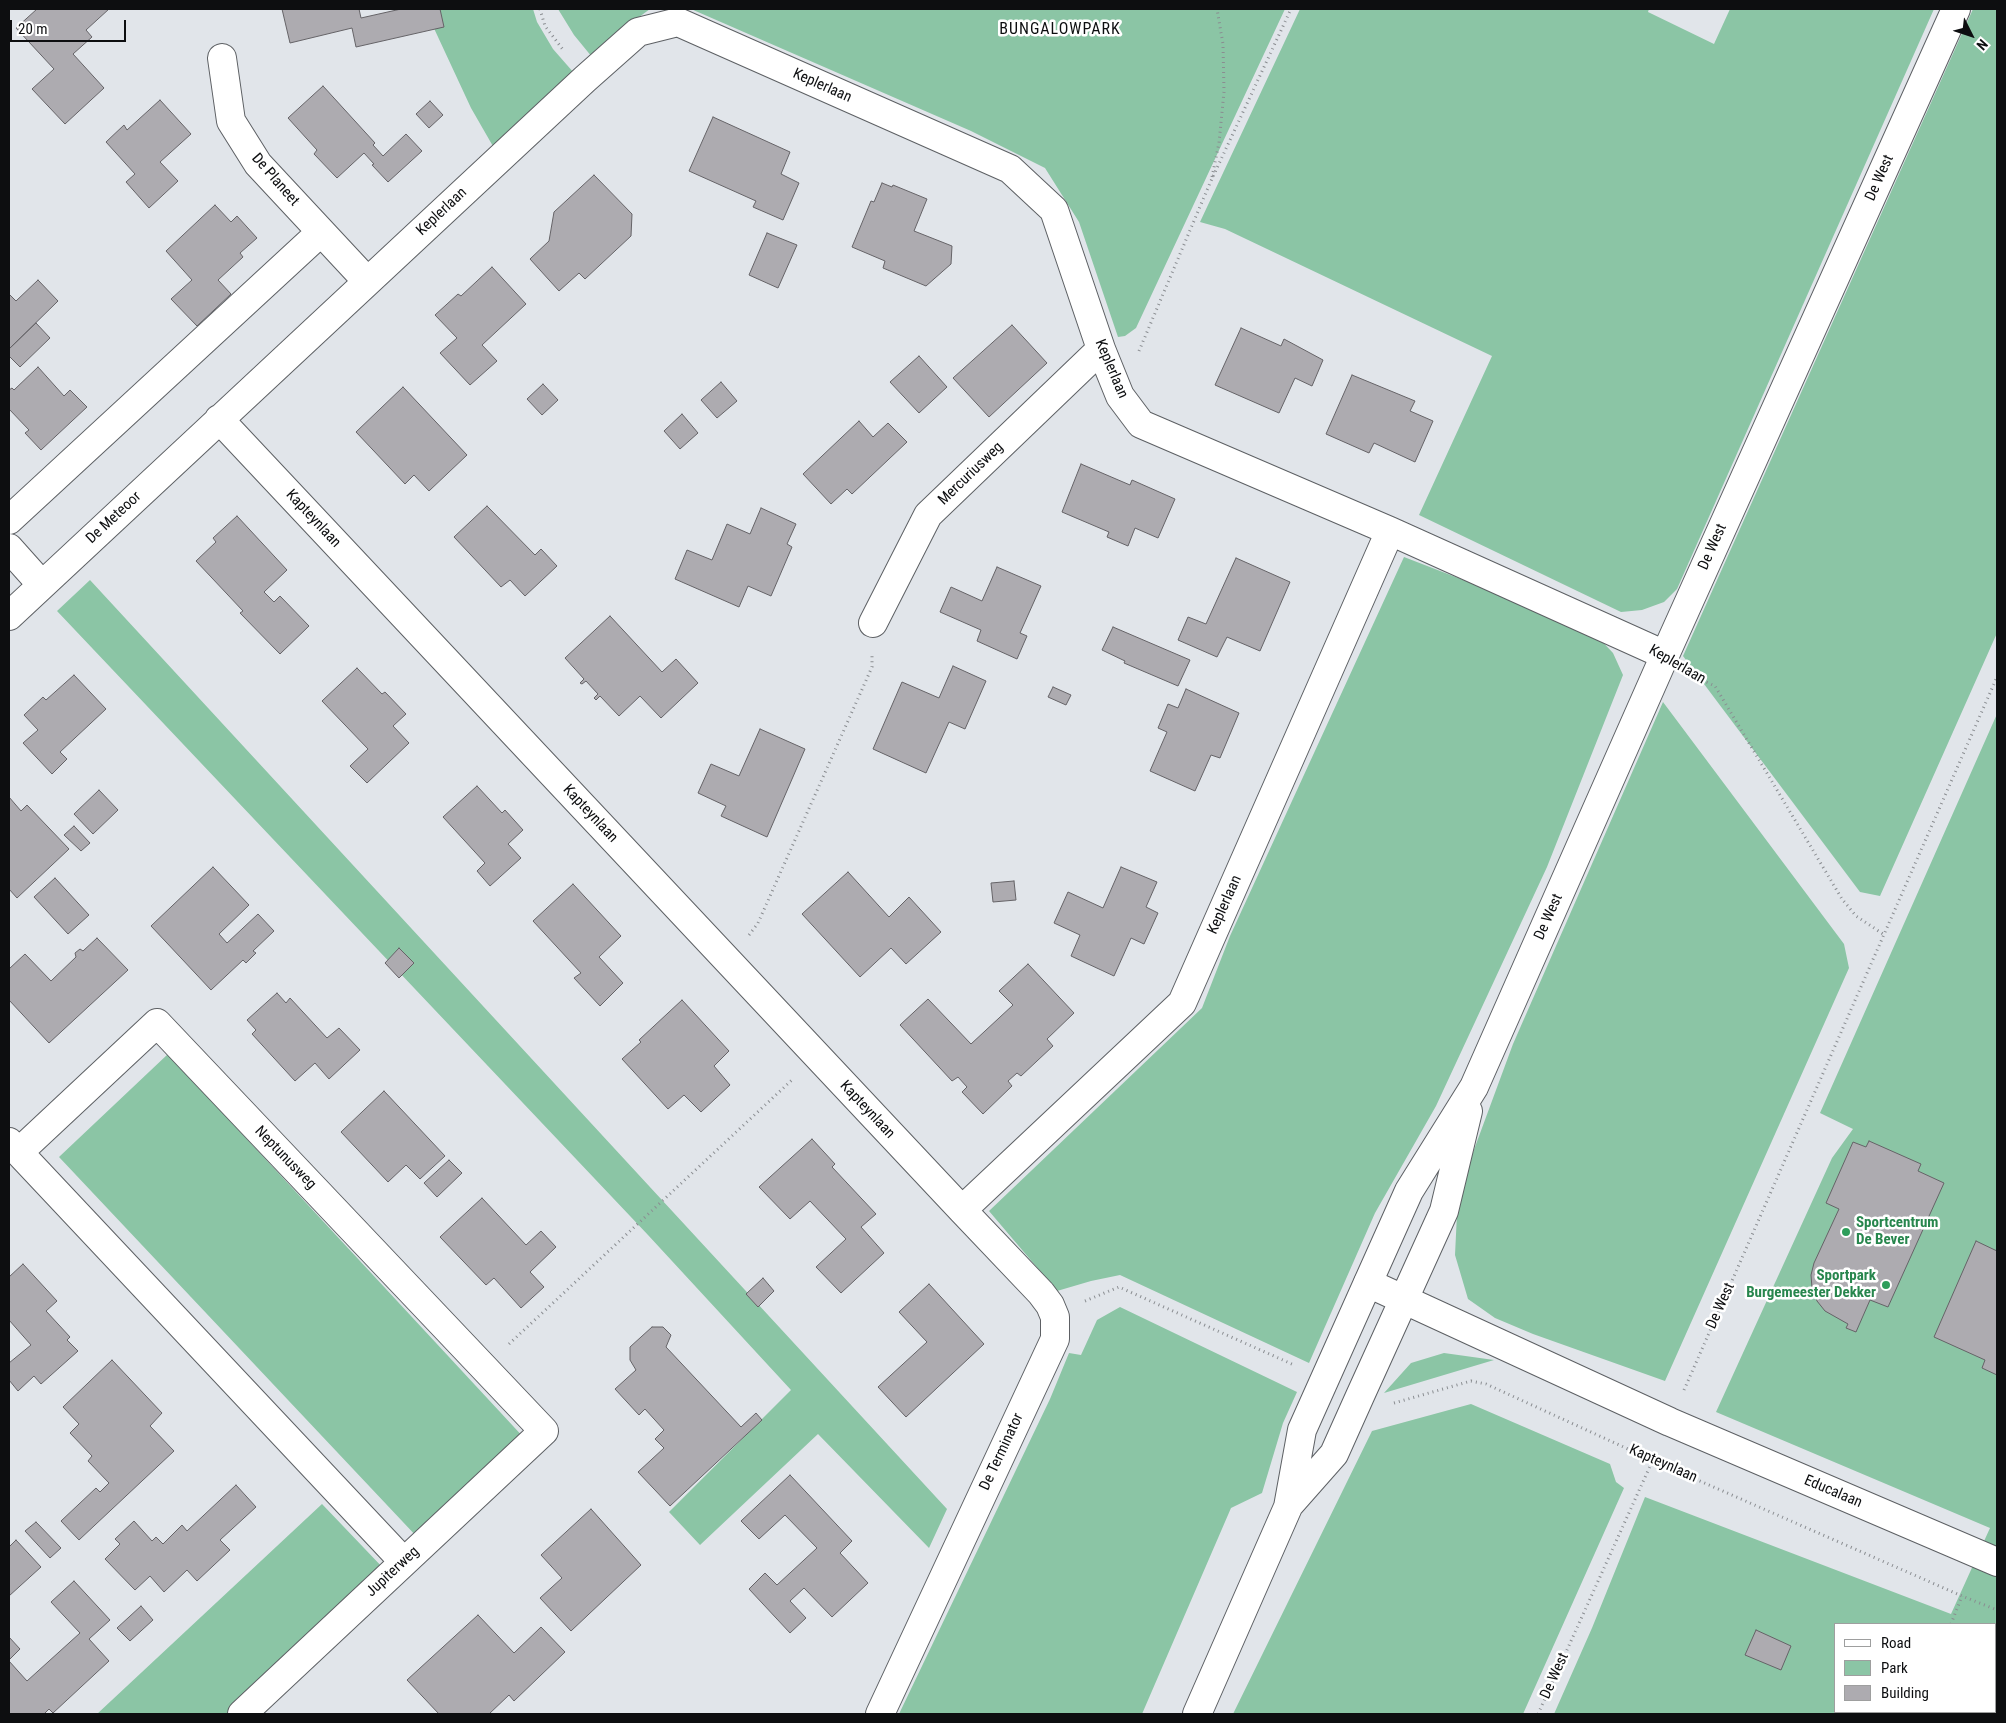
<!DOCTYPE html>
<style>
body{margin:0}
#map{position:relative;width:2006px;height:1723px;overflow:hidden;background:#e1e5ea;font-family:"Roboto Condensed",sans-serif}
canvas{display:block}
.frame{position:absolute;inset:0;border:10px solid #0d0e10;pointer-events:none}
.legend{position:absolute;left:1834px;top:1623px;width:162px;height:90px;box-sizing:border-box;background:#fff;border:1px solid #9e9f9f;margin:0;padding:6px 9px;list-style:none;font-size:15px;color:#0d0e10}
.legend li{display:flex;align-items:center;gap:10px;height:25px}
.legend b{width:25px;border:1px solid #9e9f9f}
.north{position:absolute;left:1946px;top:10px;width:50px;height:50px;-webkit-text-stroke:4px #fff;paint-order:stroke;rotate:131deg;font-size:14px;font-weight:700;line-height:20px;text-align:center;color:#0d0e10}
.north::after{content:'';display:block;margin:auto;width:18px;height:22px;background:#0d0e10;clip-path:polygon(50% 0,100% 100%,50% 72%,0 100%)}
.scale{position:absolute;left:10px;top:20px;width:116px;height:22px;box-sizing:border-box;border:2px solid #0d0e10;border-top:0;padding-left:6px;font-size:15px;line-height:18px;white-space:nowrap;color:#0d0e10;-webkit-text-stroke:4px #fff;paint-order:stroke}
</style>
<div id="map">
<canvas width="2006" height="1723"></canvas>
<div class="frame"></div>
<ul class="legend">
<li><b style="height:6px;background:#fff"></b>Road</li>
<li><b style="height:14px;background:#8bc5a5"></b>Park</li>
<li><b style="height:14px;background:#adabb0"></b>Building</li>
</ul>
<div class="north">N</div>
<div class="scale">20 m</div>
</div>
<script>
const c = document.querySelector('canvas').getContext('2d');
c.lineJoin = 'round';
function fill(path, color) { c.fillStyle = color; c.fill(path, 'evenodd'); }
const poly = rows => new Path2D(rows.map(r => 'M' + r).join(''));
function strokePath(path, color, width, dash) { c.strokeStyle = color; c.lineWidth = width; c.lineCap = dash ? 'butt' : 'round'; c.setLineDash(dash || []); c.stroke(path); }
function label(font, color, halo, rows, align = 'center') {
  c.font = font + ' "Roboto Condensed",sans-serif'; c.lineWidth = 5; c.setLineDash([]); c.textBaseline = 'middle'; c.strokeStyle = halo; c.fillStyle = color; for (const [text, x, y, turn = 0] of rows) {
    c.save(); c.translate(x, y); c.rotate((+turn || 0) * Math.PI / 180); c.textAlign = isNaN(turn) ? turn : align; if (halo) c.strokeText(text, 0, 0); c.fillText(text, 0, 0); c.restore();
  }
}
fill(poly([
 [425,9,533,9,537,22,553,49,574,73,494,148,471,108],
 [558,9,650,9,616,34,592,57,574,35],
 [691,9,1285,9,1136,328,1125,336,1118,337,1079,222,1045,168,971,131],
 [1300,9,1649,9,1648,12,1714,44,1730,9,1934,9,1677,589,1664,602,1642,610,1621,612,1419,515,1492,356,1225,229,1200,222],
 [1973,9,1997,9,1997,633,1880,896,1860,892,1683,656],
 [1404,557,1577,624,1598,637,1613,653,1623,675,1547,867,1436,1106,1375,1213,1309,1363,1120,1275,1091,1281,1057,1291,989,1211,1202,1008,1230,936],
 [90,580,947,1509,929,1548,818,1434,700,1545,669,1512,791,1390,648,1235,57,611],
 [1663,702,1844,944,1849,968,1665,1381,1533,1334,1495,1318,1468,1299,1455,1255,1458,1193,1513,1044],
 [1997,714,1997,1714,1554,1714,1592,1628,1645,1497,1951,1614,1990,1528,1716,1412,1832,1158,1853,1129,1820,1113],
 [1835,1624,1995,1624,1995,1712,1835,1712],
 [168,1054,526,1440,419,1539,59,1157],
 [1120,1307,1297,1392,1283,1423,1262,1493,1231,1508,1142,1714,899,1714,1050,1399,1069,1353,1081,1355,1097,1320],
 [1444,1353,1494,1360,1384,1393,1411,1363],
 [1471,1404,1610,1464,1616,1482,1624,1488,1523,1714,1233,1714,1372,1431],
 [322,1504,385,1570,230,1714,97,1714]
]), '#8bc5a5');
const building = poly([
 [37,9,109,9,86,30,92,37,73,54,104,88,65,124,32,89,54,69,16,28,37,9],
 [282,9,359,9,361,18,401,9,440,9,444,27,356,47,352,28,290,43,282,9],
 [323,86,375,143,373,145,383,156,406,134,422,151,388,182,372,165,374,164,364,153,337,178,314,154,317,150,288,118,323,86],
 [160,100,191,134,160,162,178,181,149,208,126,182,135,174,106,142,124,125,127,130,160,100],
 [430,101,443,115,429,128,416,114,430,101],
 [713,117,790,152,781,174,799,183,783,220,753,207,756,201,689,171,713,117],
 [594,175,632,214,631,236,585,279,579,273,559,291,530,259,549,241,554,212,594,175],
 [882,183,892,187,893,185,927,199,914,231,952,246,951,264,926,286,883,268,885,261,852,247,871,201,874,202,882,183],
 [215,205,231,222,237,216,257,238,240,253,243,257,218,280,231,294,197,326,171,299,192,280,166,251,215,205],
 [767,233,797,245,778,288,749,275,767,233],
 [492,267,526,304,482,345,497,361,470,385,440,353,457,338,435,315,458,294,461,296,492,267],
 [38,280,58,301,9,349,9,294,16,301,38,280],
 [36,323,50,338,20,367,9,356,9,349,36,323],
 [1012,325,1047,363,989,417,953,378,1012,325],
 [1241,328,1281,346,1284,339,1323,360,1312,386,1295,378,1279,413,1215,385,1241,328],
 [919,356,947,387,919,413,890,382,919,356],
 [38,367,64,396,70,390,87,407,41,450,25,433,29,430,9,409,9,390,12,388,14,390,38,367],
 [1352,375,1415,401,1410,411,1433,421,1415,462,1374,443,1369,453,1326,434,1352,375],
 [721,382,737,401,717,418,701,400,721,382],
 [543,384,558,400,542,415,527,399,543,384],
 [403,387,467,455,429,491,414,475,405,484,356,432,403,387],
 [682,414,698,433,680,449,664,431,682,414],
 [859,421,873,437,888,423,907,442,852,494,847,489,831,504,803,474,859,421],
 [1081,464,1130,485,1132,480,1175,499,1158,538,1135,528,1128,546,1107,537,1109,532,1062,512,1081,464],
 [487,506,535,555,541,549,557,566,525,596,510,580,501,587,454,537,487,506],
 [761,508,796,524,787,544,792,547,771,596,748,586,739,607,675,579,687,550,712,560,727,524,750,534,761,508],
 [237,516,287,570,264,592,274,602,280,596,309,626,280,654,240,613,243,611,196,561,216,542,213,538,237,516],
 [1236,558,1290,582,1260,651,1227,637,1217,657,1178,640,1188,617,1206,624,1236,558],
 [997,567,1041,586,1020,633,1027,636,1017,659,977,641,981,630,940,612,951,587,982,601,997,567],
 [610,616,662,672,676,659,698,683,661,718,640,696,619,716,600,696,596,700,594,698,598,694,586,681,582,684,580,683,584,679,565,658,610,616],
 [1113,627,1190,660,1178,686,1124,663,1125,661,1102,650,1113,627],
 [953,666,986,681,965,729,949,722,926,773,873,749,902,682,939,698,953,666],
 [357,668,382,694,385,692,406,714,393,726,409,743,367,783,350,766,368,749,322,701,357,668],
 [74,675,106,709,60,752,67,759,52,774,23,743,38,730,24,715,43,697,46,700,74,675],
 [1053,687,1071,695,1066,705,1048,697,1053,687],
 [1186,689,1239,713,1220,758,1211,755,1195,791,1150,771,1167,732,1158,728,1168,704,1178,708,1186,689],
 [760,729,805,749,767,837,721,816,726,806,698,793,711,764,739,776,760,729],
 [477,786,502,813,505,810,523,830,508,844,521,858,490,886,477,871,485,863,443,817,477,786],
 [99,790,118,810,93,834,74,814,99,790],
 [9,797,21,811,27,805,69,849,17,898,9,889,9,797],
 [74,826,90,843,81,851,64,835,74,826],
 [213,867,249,905,219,934,227,943,258,914,274,931,253,951,256,953,246,963,243,960,211,990,151,926,213,867],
 [1121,867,1157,882,1146,907,1158,913,1144,944,1131,938,1114,976,1071,956,1080,935,1054,923,1068,892,1103,908,1121,867],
 [848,872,889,917,909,897,941,932,906,964,891,948,860,977,802,914,848,872],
 [55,878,89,915,68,934,34,897,55,878],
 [1014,881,1016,900,993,902,991,883,1014,881],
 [573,884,621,936,599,957,623,983,600,1006,574,978,581,973,533,921,573,884],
 [97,938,128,970,49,1043,9,1000,9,969,25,954,51,981,76,957,75,953,80,949,83,951,97,938],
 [399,948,414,963,399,978,385,963,399,948],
 [1028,964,1074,1013,1047,1039,1053,1046,1021,1076,1017,1073,1008,1081,1012,1086,983,1114,962,1092,967,1087,958,1077,952,1081,900,1025,928,999,971,1044,1013,1005,999,991,1028,964],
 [277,993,286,1003,290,998,327,1038,339,1028,360,1050,329,1079,315,1063,295,1081,252,1034,256,1030,247,1020,277,993],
 [682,1000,729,1051,714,1066,730,1085,701,1112,684,1095,668,1109,622,1059,641,1042,639,1040,682,1000],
 [384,1091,445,1156,420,1179,406,1165,388,1182,341,1132,384,1091],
 [812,1139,835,1164,832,1167,876,1214,861,1227,884,1253,841,1293,816,1267,846,1239,810,1201,790,1219,759,1187,812,1139],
 [1869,1141,1921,1164,1918,1171,1944,1183,1888,1307,1870,1300,1856,1332,1846,1328,1848,1324,1825,1311,1817,1301,1812,1288,1811,1275,1814,1263,1839,1209,1826,1203,1853,1142,1866,1147,1869,1141],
 [449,1160,462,1173,437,1197,424,1183,449,1160],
 [482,1198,526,1245,541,1231,556,1247,530,1272,544,1287,521,1308,494,1278,486,1285,440,1237,482,1198],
 [1976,1241,1997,1251,1997,1375,1982,1368,1985,1360,1934,1337,1976,1241],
 [23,1264,57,1301,46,1311,70,1337,67,1340,78,1351,41,1384,34,1376,18,1391,9,1380,9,1363,31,1345,9,1320,9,1277,23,1264],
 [763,1278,774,1291,758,1307,746,1294,763,1278],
 [929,1284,984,1344,906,1417,878,1387,927,1342,899,1312,929,1284],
 [652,1327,663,1327,671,1335,666,1347,741,1427,756,1413,762,1420,670,1506,638,1472,664,1448,655,1439,664,1430,645,1409,639,1415,615,1389,636,1370,630,1360,630,1347,652,1327],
 [112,1360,162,1413,150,1426,174,1451,79,1540,61,1521,96,1488,100,1492,109,1483,88,1461,92,1456,70,1433,79,1424,63,1407,112,1360],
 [790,1475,852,1541,840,1553,868,1583,832,1617,804,1588,790,1601,806,1618,790,1633,749,1589,765,1573,777,1585,817,1548,785,1515,759,1539,741,1521,790,1475],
 [236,1485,256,1507,220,1540,230,1550,197,1581,187,1570,164,1592,150,1576,135,1590,105,1559,120,1544,115,1539,134,1521,152,1541,156,1537,163,1544,182,1525,187,1531,236,1485],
 [591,1509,641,1565,571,1631,540,1598,562,1578,541,1555,591,1509],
 [36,1522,61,1548,50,1558,25,1531,36,1522],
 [16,1540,41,1567,9,1596,9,1547,16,1540],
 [74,1581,110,1620,89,1639,109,1661,53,1713,49,1709,44,1714,9,1714,9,1661,27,1681,80,1633,51,1602,74,1581],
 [141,1606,153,1620,130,1641,117,1628,141,1606],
 [478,1615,514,1653,541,1627,565,1652,514,1701,509,1695,489,1714,439,1714,407,1680,478,1615],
 [1756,1630,1791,1646,1781,1670,1745,1655,1756,1630],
 [9,1637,20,1649,9,1660,9,1637]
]);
fill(building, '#adabb0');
strokePath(building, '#656367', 1);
const minor = poly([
 [222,58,231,121,258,164,367,281],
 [219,419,962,1210,1041,1293,1050,1305,1055,1317,1055,1339,880,1714],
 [9,520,321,232],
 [9,548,42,585],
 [9,616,585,79,638,32,678,22,1010,169,1054,210,1101,349,1120,396,1141,424,1390,531,1665,655],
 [873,623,928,515,1101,349],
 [9,1142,404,1562],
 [19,1152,157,1023,544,1431,242,1714],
 [962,1210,1182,1003,1390,531],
 [1368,1283,1670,1422,1997,1562]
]);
const major = poly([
 [1289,1505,1334,1454,1360,1396,1444,1211,1468,1111],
 [1197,1714,1288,1507,1302,1430,1409,1191,1474,1087,1665,655,1956,9]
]);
strokePath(minor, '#5d6064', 30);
strokePath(major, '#5d6064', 30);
strokePath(poly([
 [540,9,545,26,564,51],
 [1212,177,1219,143,1224,92,1223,44,1217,9],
 [1139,351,1210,183,1291,9],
 [1693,676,1715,686,1842,899,1856,916,1883,934],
 [749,935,758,923,872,667,872,656],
 [1085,1301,1119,1287,1294,1365],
 [509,1344,793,1079],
 [1684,1390,1997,677],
 [1394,1403,1471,1381,1486,1384,1652,1460,1962,1596,1997,1610],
 [1951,1624,1962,1596],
 [1538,1714,1656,1453],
 [1912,1714,1913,1712]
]), '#8a8d91', 3, [1, 4]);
strokePath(minor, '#fff', 28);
strokePath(major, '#fff', 28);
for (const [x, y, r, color] of [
 [1846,1232,5,"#2e9e5b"],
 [1886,1285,5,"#2e9e5b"]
]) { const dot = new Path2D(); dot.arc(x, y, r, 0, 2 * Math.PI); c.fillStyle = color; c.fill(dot); strokePath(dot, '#fff', 2); }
label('15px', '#0d0e10', '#fff', [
 ["Keplerlaan",822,86,24],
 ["De West",1880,178,-66],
 ["De Planeet",275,180,49],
 ["Keplerlaan",442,212,-43],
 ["Keplerlaan",1111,369,67],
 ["Mercuriusweg",971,474,-44],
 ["De Meteoor",114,518,-43],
 ["Kapteynlaan",313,519,47],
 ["De West",1713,547,-66],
 ["Keplerlaan",1677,665,30],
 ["Kapteynlaan",590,814,47],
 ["Keplerlaan",1225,905,-66],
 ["De West",1549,917,-66],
 ["Kapteynlaan",867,1110,47],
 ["Neptunusweg",285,1158,46],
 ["De West",1721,1306,-66],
 ["De Terminator",1002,1452,-65],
 ["Kapteynlaan",1663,1464,24],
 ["Educalaan",1833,1492,23],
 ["Jupiterweg",393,1572,-43],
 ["De West",1555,1676,-66]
]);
label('bold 15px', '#27864d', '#fff', [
 ["Sportcentrum",1856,1223],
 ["De Bever",1856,1240],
 ["Sportpark",1876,1276,"right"],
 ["Burgemeester Dekker",1876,1293,"right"]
], 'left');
c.letterSpacing = '1px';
label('16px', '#0d0e10', '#fff', [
 ["BUNGALOWPARK",1060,30]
]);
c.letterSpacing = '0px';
</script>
